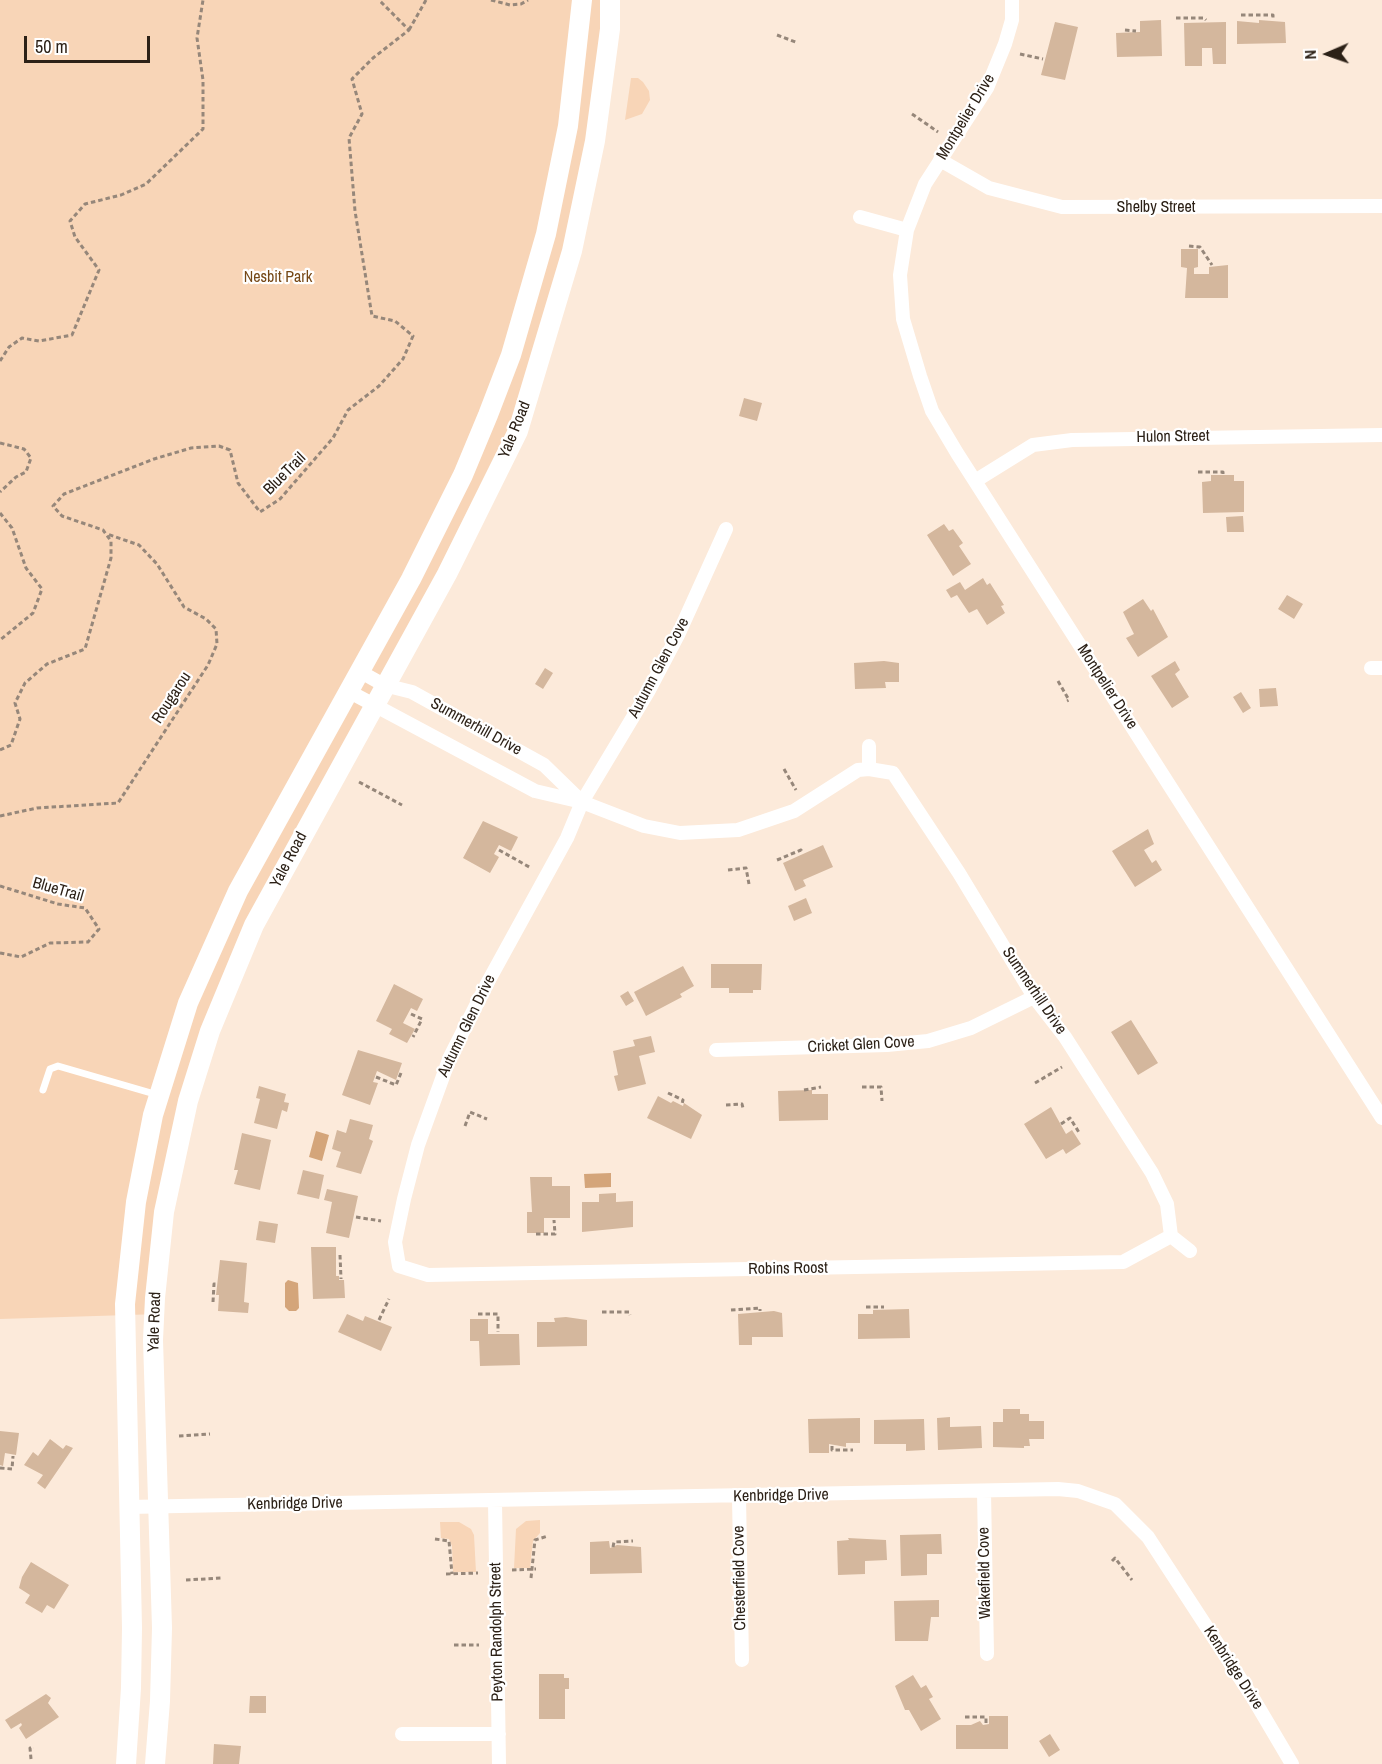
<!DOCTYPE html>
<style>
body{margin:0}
#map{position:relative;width:1382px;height:1764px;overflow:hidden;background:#fceada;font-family:"Archivo Narrow",sans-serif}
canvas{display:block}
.north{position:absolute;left:1298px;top:24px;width:60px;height:60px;-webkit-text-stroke:4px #fff;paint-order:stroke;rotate:268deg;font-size:16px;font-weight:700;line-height:24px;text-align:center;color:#2c2117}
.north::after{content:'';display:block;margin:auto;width:21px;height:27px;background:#2c2117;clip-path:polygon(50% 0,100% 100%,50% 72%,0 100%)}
.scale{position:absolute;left:24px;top:36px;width:126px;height:27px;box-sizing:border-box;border:3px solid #2c2117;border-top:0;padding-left:8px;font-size:18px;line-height:21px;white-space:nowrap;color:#2c2117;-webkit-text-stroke:4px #fff;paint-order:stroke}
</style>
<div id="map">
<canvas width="1382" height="1764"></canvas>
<div class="north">N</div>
<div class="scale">50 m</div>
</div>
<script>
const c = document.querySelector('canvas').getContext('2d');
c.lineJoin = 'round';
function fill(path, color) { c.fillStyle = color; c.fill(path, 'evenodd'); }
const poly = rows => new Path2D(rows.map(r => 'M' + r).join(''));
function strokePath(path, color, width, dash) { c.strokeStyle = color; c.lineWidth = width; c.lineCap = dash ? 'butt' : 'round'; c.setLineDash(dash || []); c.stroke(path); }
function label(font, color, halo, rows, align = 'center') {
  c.font = font + ' "Archivo Narrow",sans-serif'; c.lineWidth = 4.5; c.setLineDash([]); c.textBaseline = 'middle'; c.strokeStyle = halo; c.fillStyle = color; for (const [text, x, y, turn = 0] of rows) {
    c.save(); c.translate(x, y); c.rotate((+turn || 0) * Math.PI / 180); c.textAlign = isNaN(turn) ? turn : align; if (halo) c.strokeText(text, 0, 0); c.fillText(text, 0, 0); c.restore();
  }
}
fill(poly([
 [0,0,618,0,528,408,244,956,199,1076,170,1203,160,1314,0,1319],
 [631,78,638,78,643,82,649,91,650,100,642,114,625,120],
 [540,1520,540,1533,533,1541,530,1568,514,1568,516,1529,526,1521],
 [440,1522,459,1522,471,1529,474,1535,476,1572,453,1572,452,1546,449,1539,441,1538]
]), '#f8d5b7');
fill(poly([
 [316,1131,329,1135,322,1161,309,1157],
 [611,1173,611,1187,585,1188,584,1174],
 [288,1280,298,1283,299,1308,296,1311,289,1311,285,1307,285,1283]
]), '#d4a57a');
fill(poly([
 [1161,20,1162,56,1117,57,1116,33,1140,32,1140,21],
 [1259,20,1285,22,1286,43,1237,44,1237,21,1259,23],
 [1055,22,1078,27,1065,80,1041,75],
 [1226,22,1226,64,1213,64,1212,48,1202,48,1202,66,1185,66,1184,23],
 [1181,249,1198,249,1198,267,1194,268,1194,274,1209,274,1209,267,1228,265,1228,298,1185,298,1187,268,1181,267],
 [744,398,762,403,757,421,739,416],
 [1211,475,1234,475,1234,481,1244,481,1244,512,1203,513,1202,482,1211,481],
 [1243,516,1244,532,1227,532,1226,517],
 [944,524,949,531,953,529,963,543,959,546,971,564,953,576,927,535],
 [983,578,987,585,990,583,1004,605,1001,606,1005,613,987,625,977,609,969,613,957,595,951,598,946,590,960,582,965,590],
 [1287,595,1303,604,1294,619,1278,609],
 [1143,599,1151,611,1153,609,1168,637,1138,657,1126,638,1134,634,1123,612],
 [884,661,899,663,899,682,885,682,886,688,855,689,854,663],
 [1175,661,1180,670,1175,674,1189,697,1172,708,1151,676],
 [545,668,553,673,543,689,535,684],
 [1276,688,1278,706,1260,707,1259,689],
 [1241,692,1251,708,1243,713,1233,697],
 [483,821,518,837,511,851,499,845,494,854,499,857,490,873,463,858],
 [1148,829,1154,844,1144,850,1152,863,1156,860,1162,870,1135,887,1112,851],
 [823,845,833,867,803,880,806,886,795,891,783,863],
 [806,898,812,913,794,921,788,906],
 [711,964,762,964,761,990,753,990,753,993,729,993,729,988,711,988],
 [683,966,694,986,680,994,682,997,646,1016,634,992],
 [394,984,423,999,417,1011,411,1008,403,1023,415,1029,407,1043,389,1034,392,1029,376,1021],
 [628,991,634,1001,626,1006,620,996],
 [1131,1020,1158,1063,1138,1075,1111,1032],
 [651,1036,655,1052,639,1056,646,1084,618,1091,614,1076,618,1075,613,1051,635,1046,633,1040],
 [358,1050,402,1063,396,1080,377,1071,373,1082,378,1083,370,1105,342,1095],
 [259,1086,286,1094,284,1102,289,1103,287,1112,282,1110,277,1129,254,1123,260,1099,256,1098],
 [812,1090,812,1094,828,1094,828,1120,779,1121,778,1091],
 [658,1096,671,1103,673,1101,683,1106,684,1103,702,1115,691,1139,647,1118],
 [1051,1107,1066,1134,1072,1130,1081,1144,1066,1154,1063,1149,1046,1159,1024,1124],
 [350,1119,373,1125,369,1139,373,1141,361,1174,336,1167,341,1152,332,1149,337,1130,346,1133],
 [242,1133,271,1140,260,1190,234,1184,238,1170,234,1170],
 [303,1170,324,1175,319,1199,297,1194],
 [530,1177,552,1177,552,1186,570,1186,570,1218,544,1218,544,1233,527,1233,527,1212,532,1212],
 [327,1189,358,1196,349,1238,326,1233,332,1202,324,1200],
 [616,1193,616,1202,633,1201,633,1227,582,1232,582,1202,599,1202,599,1194],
 [259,1221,278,1224,275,1243,256,1240],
 [311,1247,336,1247,336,1276,339,1276,339,1280,344,1280,345,1298,313,1299],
 [220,1260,247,1263,244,1302,249,1303,248,1313,218,1311,219,1295,216,1295],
 [909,1309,910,1338,858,1339,858,1314,873,1314,873,1310],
 [774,1311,782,1313,783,1337,752,1337,752,1345,739,1345,738,1314],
 [347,1314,363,1321,365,1316,392,1327,381,1351,338,1332],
 [566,1317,587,1320,587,1346,537,1347,537,1322,555,1322,554,1318],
 [470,1319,488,1319,488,1334,519,1334,520,1365,480,1366,479,1341,470,1341],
 [1003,1409,1020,1409,1020,1414,1029,1414,1029,1421,1044,1421,1044,1439,1029,1439,1030,1446,1024,1446,1024,1448,993,1447,993,1422,1003,1422],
 [950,1417,950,1427,981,1426,982,1448,938,1450,937,1418],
 [860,1418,860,1443,846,1443,846,1447,829,1444,829,1453,809,1453,808,1419],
 [924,1419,925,1450,906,1451,906,1444,874,1444,874,1420],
 [0,1431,19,1433,16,1455,5,1453,3,1466,0,1465],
 [50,1439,63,1449,66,1445,73,1448,45,1489,37,1483,43,1475,24,1465,33,1452,38,1456],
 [941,1534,942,1554,927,1554,927,1575,901,1576,900,1535],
 [848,1538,886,1540,887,1560,865,1561,865,1574,838,1575,837,1541,849,1540],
 [609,1541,610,1548,617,1545,641,1547,642,1573,590,1574,590,1542],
 [31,1562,69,1585,54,1609,47,1605,42,1613,25,1603,30,1595,19,1588,22,1577],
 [939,1600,939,1617,931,1617,928,1641,895,1641,894,1601],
 [539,1674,564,1674,564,1678,569,1678,569,1689,565,1689,565,1719,539,1719],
 [913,1675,921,1688,926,1685,933,1697,929,1699,941,1719,921,1731,909,1710,905,1710,895,1686],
 [46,1694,51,1698,48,1703,59,1717,26,1739,19,1728,22,1725,21,1723,11,1729,5,1720],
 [250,1696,266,1696,266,1713,249,1713],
 [989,1716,1008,1716,1008,1749,956,1749,956,1725,971,1725,980,1721,983,1725,989,1724],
 [1050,1734,1060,1750,1049,1757,1039,1741],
 [214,1744,241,1746,239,1764,213,1764]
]), '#d4b79d');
strokePath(poly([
 [491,0,510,5,521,4,528,0],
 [1241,15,1273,15,1273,19],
 [1176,18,1204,18,1206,20],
 [409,30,426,0],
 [1125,30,1136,31],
 [777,35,798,43],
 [1020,54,1043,59],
 [912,114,938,132],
 [1189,246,1200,247,1212,265],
 [0,361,9,347,22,338,39,341,72,335,99,270,75,237,70,221,85,204,121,195,146,184,203,129,203,80,197,38,203,0],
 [0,443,24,449,31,458,26,472,16,477,0,492],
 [1198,472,1223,472,1223,474],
 [0,513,12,528,26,568,42,589,33,613,0,640],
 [1058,681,1069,700,1067,701],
 [0,750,11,745,20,719,15,703,25,683,47,664,85,649,111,558,111,541,103,530,62,516,53,506,64,494,154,459,191,448,219,446,230,450,238,483,260,512,280,499,333,438,348,410,379,386,403,359,413,336,395,321,372,316,355,211,349,138,362,114,352,79,373,58,409,30,379,0],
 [784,769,796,790],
 [359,782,402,805],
 [0,816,37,808,118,803,208,665,217,644,216,629,206,619,184,607,157,564,139,545,107,534],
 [499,850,531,868],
 [777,860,801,850,802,852],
 [728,870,746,868,749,884],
 [0,886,58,904,85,908,99,929,88,942,50,943,21,957,0,953],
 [411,1014,422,1019,413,1037],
 [376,1077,396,1085,401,1073],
 [1035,1083,1062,1067],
 [862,1087,881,1087,882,1101],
 [804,1090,821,1087],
 [668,1093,683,1100,682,1104],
 [726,1105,742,1104,743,1108],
 [1061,1124,1070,1118,1080,1134],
 [465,1126,470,1112,487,1119],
 [356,1217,381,1221],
 [536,1234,555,1234,554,1220],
 [340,1255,341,1279],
 [213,1302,214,1284,216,1284],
 [866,1307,884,1307],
 [731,1310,760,1308,760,1311],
 [602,1312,629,1312,630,1315],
 [478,1314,498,1314,498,1332],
 [379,1320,389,1299],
 [179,1436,210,1434],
 [832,1446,832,1450,853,1450],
 [0,1468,12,1469,13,1456],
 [435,1539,449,1541,452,1574],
 [613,1547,614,1542,633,1541],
 [1112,1561,1115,1558,1132,1580],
 [512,1570,536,1569],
 [446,1574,478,1573],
 [531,1578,535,1540,548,1536],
 [186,1580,221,1578],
 [454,1645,479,1645],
 [965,1717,986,1717,986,1723],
 [31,1759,30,1748,34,1748]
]), '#96877a', 3, [4.5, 3]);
strokePath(poly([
 [43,1090,50,1069,58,1066,158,1095]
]), '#fff', 7);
strokePath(poly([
 [1012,0,1012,20,1005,44,987,88,925,184,907,230,900,275,903,319,920,376,932,411,957,453,1382,1118],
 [940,160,989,188,1062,207,1382,206],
 [860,217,907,230],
 [975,481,1033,445,1072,440,1382,435],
 [726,529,678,635,648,692,582,802,567,838,489,980,450,1057,418,1145,404,1199,395,1242,399,1266,428,1275,1123,1262,1171,1236],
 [1371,668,1382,668],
 [359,671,384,685,412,692,544,765,581,801],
 [348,691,535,791,582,802,644,826,680,833,738,830,794,811,858,770,869,769,893,773,959,873,1034,997,1065,1037,1152,1173,1167,1204,1171,1236],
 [869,769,869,746],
 [716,1050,887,1045,928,1041,971,1028,1034,997],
 [1171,1236,1190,1251],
 [984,1492,987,1654],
 [739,1497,742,1660],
 [495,1501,499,1764],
 [128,1507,1058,1489,1078,1491,1115,1504,1148,1537,1253,1698,1292,1764],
 [402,1734,499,1734]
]), '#fff', 14);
strokePath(poly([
 [126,1764,131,1688,132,1628,125,1304,136,1202,153,1115,188,1003,238,891,411,579,463,475,488,415,511,355,546,234,568,126,582,0],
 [155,1764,160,1701,162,1628,153,1340,155,1298,164,1212,188,1101,210,1031,254,925,447,574,518,431,572,251,595,141,610,29,610,0]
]), '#fff', 20);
label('16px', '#2c2117', '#fff', [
 ["Montpelier Drive",966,117,-59],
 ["Shelby Street",1156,208],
 ["Yale Road",515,430,-68],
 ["Hulon Street",1173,437,-1],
 ["BlueTrail",285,474,-45],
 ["Autumn Glen Cove",659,668,-62],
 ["Montpelier Drive",1107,687,57],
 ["Rougarou",172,698,-57],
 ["Summerhill Drive",476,727,29],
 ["Yale Road",289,860,-62],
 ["BlueTrail",58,890,16],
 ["Summerhill Drive",1034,991,56],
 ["Autumn Glen Drive",467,1026,-64],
 ["Cricket Glen Cove",861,1045,-3],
 ["Robins Roost",788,1269,-1],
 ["Yale Road",155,1322,-88],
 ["Kenbridge Drive",781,1496,-1],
 ["Kenbridge Drive",295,1504,-1],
 ["Wakefield Cove",985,1573,-91],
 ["Chesterfield Cove",740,1578,-91],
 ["Peyton Randolph Street",497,1632,-91],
 ["Kenbridge Drive",1233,1668,57]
]);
label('16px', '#764816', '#fff', [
 ["Nesbit Park",278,278]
]);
</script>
